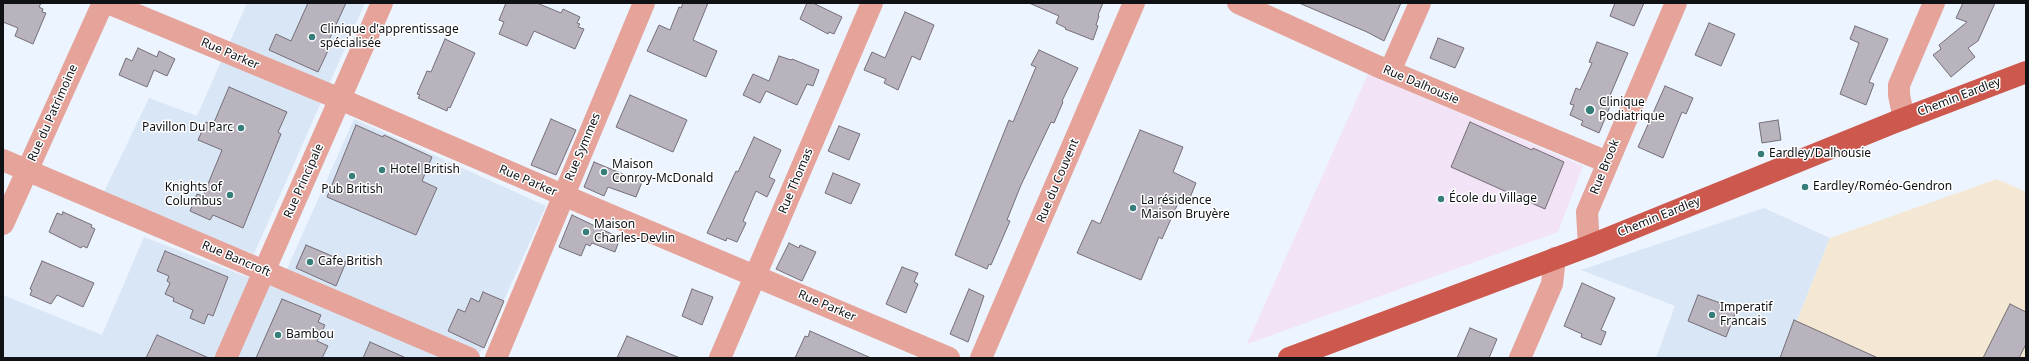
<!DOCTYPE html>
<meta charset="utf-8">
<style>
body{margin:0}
#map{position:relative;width:2029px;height:361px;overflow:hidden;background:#ecf4ff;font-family:"Noto Sans",sans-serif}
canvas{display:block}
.frame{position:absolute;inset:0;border:4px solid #0f1115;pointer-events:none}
</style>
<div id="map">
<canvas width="2029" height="361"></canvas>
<div class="frame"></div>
</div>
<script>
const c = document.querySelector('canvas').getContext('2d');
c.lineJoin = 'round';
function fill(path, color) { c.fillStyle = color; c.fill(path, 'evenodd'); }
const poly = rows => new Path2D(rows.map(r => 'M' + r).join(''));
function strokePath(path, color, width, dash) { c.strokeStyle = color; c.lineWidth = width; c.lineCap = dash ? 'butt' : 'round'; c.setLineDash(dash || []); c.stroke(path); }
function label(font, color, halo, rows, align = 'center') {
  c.font = font + ' "Noto Sans",sans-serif'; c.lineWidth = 3; c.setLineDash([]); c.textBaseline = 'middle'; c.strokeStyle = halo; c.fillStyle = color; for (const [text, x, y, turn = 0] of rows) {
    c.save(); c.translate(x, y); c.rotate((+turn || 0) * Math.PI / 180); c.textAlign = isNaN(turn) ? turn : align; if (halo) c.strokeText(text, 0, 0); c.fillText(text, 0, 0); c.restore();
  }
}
fill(poly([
 [247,3,365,3,254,254,102,196,149,98,197,116],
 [354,119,546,206,478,358,3,358,3,295,102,335,144,237,278,289],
 [1764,208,1830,238,1782,358,1656,358,1675,306,1581,270]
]), '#d9e6f5');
fill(poly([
 [1997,179,2026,192,2026,358,1782,358,1830,238]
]), '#f4e8d4');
fill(poly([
 [1368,74,1583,166,1558,232,1247,344]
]), '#f3e3f6');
const building = poly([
 [3,3,41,3,39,7,43,9,42,12,46,13,33,44,15,36,18,28,3,22,3,3],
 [308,3,346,3,329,40,332,42,318,72,269,50,276,34,291,41,308,3],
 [506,3,537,3,561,13,563,9,580,17,577,23,580,24,578,27,584,29,575,49,534,31,527,46,499,34,504,22,499,20,506,3],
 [683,3,708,3,693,40,717,51,706,77,647,51,659,25,670,30,679,7,681,8,683,3],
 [807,3,813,3,842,17,834,34,829,32,828,34,800,19,807,3],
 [1029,3,1103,3,1098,15,1099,16,1096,25,1098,26,1093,40,1065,29,1066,28,1056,23,1059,16,1029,3],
 [1299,3,1401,3,1384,41,1367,32,1299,3],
 [1615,3,1644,3,1634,26,1610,16,1615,3],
 [1963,3,1995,3,1978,41,1968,48,1975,57,1951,77,1933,55,1941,49,1939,45,1967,22,1956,18,1963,3],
 [905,12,934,25,920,60,912,56,898,90,884,83,886,79,864,70,872,52,885,58,905,12],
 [1709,23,1735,34,1721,66,1695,55,1709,23],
 [1855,26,1888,39,1869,82,1874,84,1866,105,1840,94,1859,43,1850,39,1855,26],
 [1438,38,1464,48,1455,68,1430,58,1438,38],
 [445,39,475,53,450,108,448,107,447,111,418,98,420,95,417,94,427,71,431,72,445,39],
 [1597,42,1628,53,1609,98,1613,99,1599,133,1581,125,1583,121,1570,115,1574,105,1570,104,1576,88,1580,90,1592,63,1589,62,1597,42],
 [138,48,157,57,159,51,175,59,167,76,154,70,147,87,119,75,126,58,132,61,138,48],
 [1039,50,1078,68,1062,101,1063,102,1054,123,1051,122,1021,185,1007,220,1010,221,991,265,989,264,987,269,955,255,1009,120,1013,122,1036,67,1031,65,1039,50],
 [779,56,791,60,792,59,819,70,813,86,807,84,797,105,766,91,760,103,743,95,753,74,769,81,779,56],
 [1665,86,1693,98,1686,114,1682,112,1663,158,1638,147,1665,86],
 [229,87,287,112,278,132,281,134,243,228,213,215,210,220,190,211,197,194,203,196,222,150,198,140,206,122,213,125,229,87],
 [630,95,687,120,673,152,616,127,630,95],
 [551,119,576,130,556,175,531,165,551,119],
 [1778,120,1781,140,1762,143,1759,123,1778,120],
 [1470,122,1532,150,1533,148,1564,162,1545,209,1451,167,1470,122],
 [356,125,383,137,384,135,432,157,422,181,437,188,416,235,327,197,356,125],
 [839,126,860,134,849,160,828,151,839,126],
 [1140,130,1183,147,1173,172,1196,183,1187,205,1179,201,1162,239,1159,237,1141,280,1077,253,1092,220,1100,224,1140,130],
 [754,137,781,150,769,177,775,180,767,197,756,191,743,221,746,223,737,242,727,238,726,241,707,233,736,171,738,172,754,137],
 [594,162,642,182,636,197,608,187,604,196,584,187,594,162],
 [833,173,860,184,851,204,825,193,833,173],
 [63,212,92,225,91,227,95,229,87,248,83,246,81,248,49,232,57,213,62,215,63,212],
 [572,215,620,238,615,252,592,243,590,246,586,244,581,256,559,247,572,215],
 [789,243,799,248,800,245,816,252,802,281,776,269,789,243],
 [306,245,346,262,336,286,296,268,306,245],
 [165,251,228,277,213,316,208,314,204,324,190,318,193,310,173,301,174,298,165,294,170,283,167,281,169,276,157,271,165,251],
 [42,261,94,283,83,307,57,295,51,304,30,295,32,290,30,289,42,261],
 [902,267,918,273,914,282,918,284,906,313,886,304,902,267],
 [1582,283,1615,298,1601,330,1606,332,1601,345,1581,337,1582,334,1564,326,1582,283],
 [692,289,713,297,702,325,682,316,692,289],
 [969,289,984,296,968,342,950,334,969,289],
 [483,292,504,301,484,348,448,331,458,309,465,312,471,298,479,302,483,292],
 [1698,295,1737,309,1726,337,1688,321,1698,295],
 [282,299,321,315,318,322,325,325,317,341,328,346,322,358,256,358,282,299],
 [2010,304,2026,312,2026,344,2019,358,1983,358,2010,304],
 [1794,320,1878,358,1780,358,1794,320],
 [1470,328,1497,339,1489,358,1457,358,1470,328],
 [810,331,871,358,795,358,805,336,808,337,810,331],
 [157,335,209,358,146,358,157,335],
 [627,336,680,358,617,358,627,336],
 [370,342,406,358,363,358,370,342]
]);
fill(building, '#b9b3be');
strokePath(building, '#746e78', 1);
strokePath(poly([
 [108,3,340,99,563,195,949,358],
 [1238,3,1377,66,1607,162],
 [1390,71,1420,3],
 [1904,119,1899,95,1899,85,1934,3],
 [3,160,469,358],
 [3,224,103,3],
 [1589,246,1587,212,1676,3],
 [226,358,382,3],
 [496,358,644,3],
 [720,358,872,3],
 [981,358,1134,3],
 [1520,358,1552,284,1555,258]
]), '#e5a39a', 22);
strokePath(poly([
 [1289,358,1589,246,1895,122,2026,72]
]), '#cd594e', 22);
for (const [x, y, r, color] of [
 [312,37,4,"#367e79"],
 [1590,110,5,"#367e79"],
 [241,128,4,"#367e79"],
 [1761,154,4,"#367e79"],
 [382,170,4,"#367e79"],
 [604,172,4,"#367e79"],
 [352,176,4,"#367e79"],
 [1805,187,4,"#367e79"],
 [230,195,4,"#367e79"],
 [1441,199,4,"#367e79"],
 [1133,208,4,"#367e79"],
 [586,232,4,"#367e79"],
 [310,262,4,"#367e79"],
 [1712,315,4,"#367e79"],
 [278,335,4,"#367e79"]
]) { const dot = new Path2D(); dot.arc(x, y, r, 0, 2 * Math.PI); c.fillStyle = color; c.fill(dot); strokePath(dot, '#fff', 1.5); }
label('12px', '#0f1115', '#fff', [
 ["Clinique d'apprentissage",320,30],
 ["spécialisée",320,44],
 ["Clinique",1599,103],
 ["Podiatrique",1599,117],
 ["Pavillon Du Parc",233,128,"right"],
 ["Eardley/Dalhousie",1769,154],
 ["Maison",612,165],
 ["Conroy-McDonald",612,179],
 ["Hotel British",390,170],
 ["Eardley/Roméo-Gendron",1813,187],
 ["Knights of",222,188,"right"],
 ["Columbus",222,202,"right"],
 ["Pub British",352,190,"center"],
 ["École du Village",1449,199],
 ["La résidence",1141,201],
 ["Maison Bruyère",1141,215],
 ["Maison",594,225],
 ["Charles-Devlin",594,239],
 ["Cafe British",318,262],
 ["Imperatif",1720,308],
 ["Francais",1720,322],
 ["Bambou",286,335]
], 'left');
label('12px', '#0f1115', '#fff', [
 ["Rue Parker",230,54,23],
 ["Rue Dalhousie",1421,85,23],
 ["Chemin Eardley",1959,97,-21],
 ["Rue du Patrimoine",53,113,-66],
 ["Rue Symmes",583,147,-67],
 ["Rue Brook",1605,167,-68],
 ["Rue Principale",304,181,-66],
 ["Rue Parker",528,181,23],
 ["Rue Thomas",796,181,-67],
 ["Rue du Couvent",1058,181,-67],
 ["Chemin Eardley",1659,217,-22],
 ["Rue Bancroft",236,259,23],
 ["Rue Parker",827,306,23]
]);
</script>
